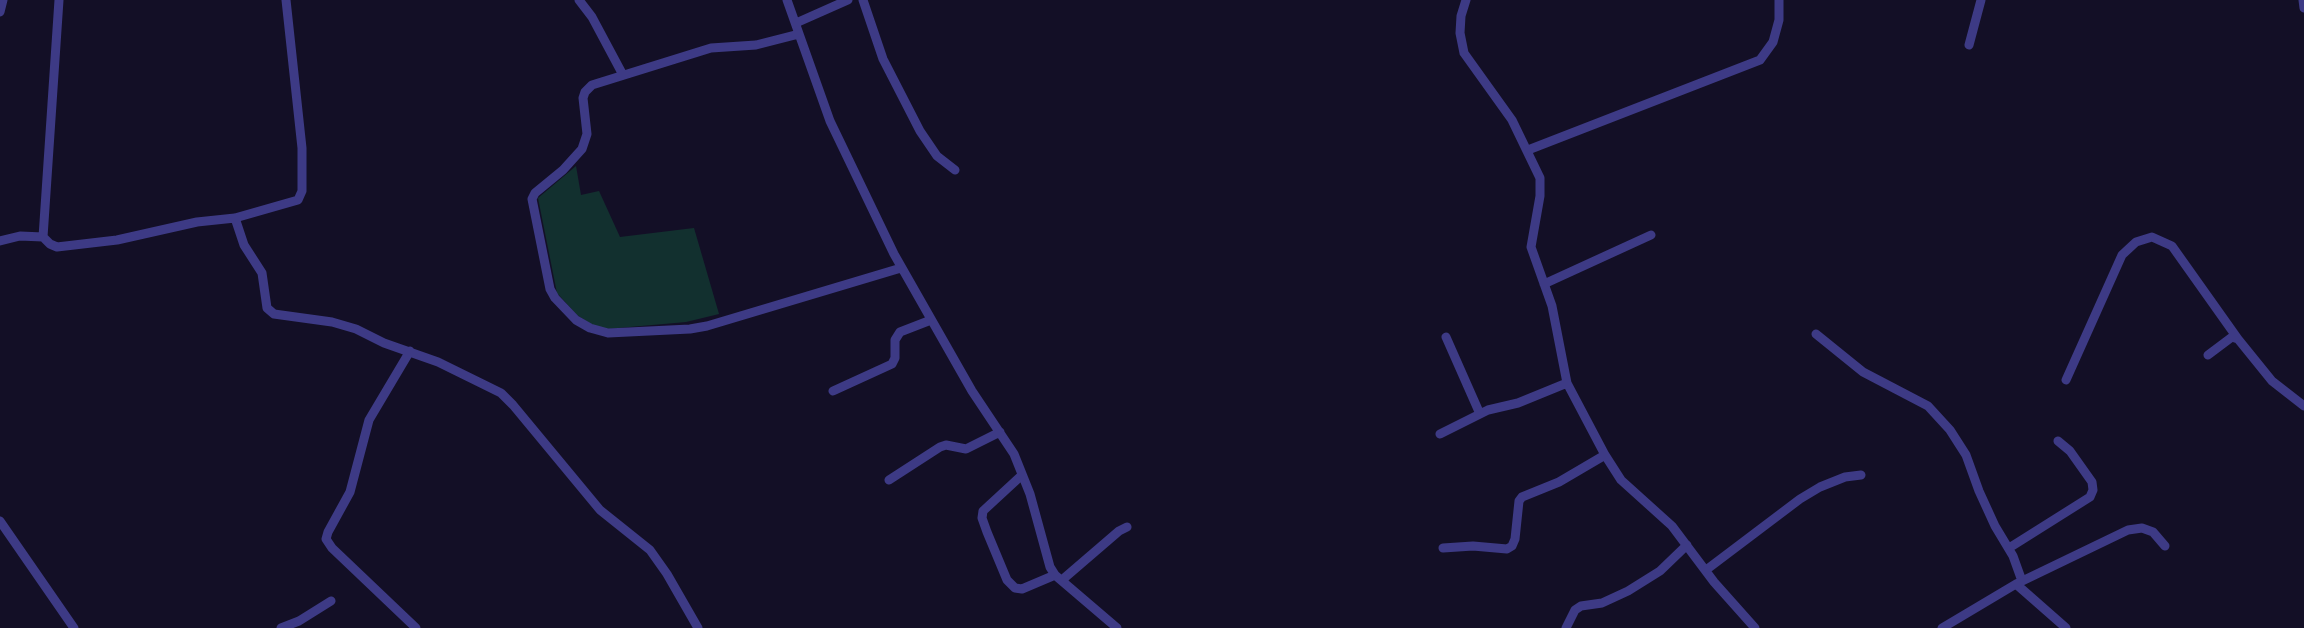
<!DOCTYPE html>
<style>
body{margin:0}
canvas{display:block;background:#130f26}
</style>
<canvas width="2304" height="628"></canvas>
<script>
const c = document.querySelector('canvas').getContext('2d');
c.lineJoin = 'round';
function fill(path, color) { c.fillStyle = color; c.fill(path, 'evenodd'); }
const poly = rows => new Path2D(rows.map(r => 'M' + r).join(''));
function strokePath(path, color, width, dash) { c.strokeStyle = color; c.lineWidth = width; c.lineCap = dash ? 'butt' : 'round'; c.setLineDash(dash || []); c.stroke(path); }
fill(poly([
 [576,166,581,195,599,191,620,237,694,228,719,314,686,322,607,329,594,326,577,315,557,293,538,198]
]), '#12302f');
strokePath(poly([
 [579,0,592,17,623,75],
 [787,0,830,121,894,254,972,391,1014,454,1030,494,1050,567,1055,575,1117,628],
 [863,0,883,59,920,131,937,156,955,170],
 [1466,0,1461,16,1460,33,1464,53,1512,120,1540,178,1540,196,1531,247,1552,306,1567,383,1605,455,1621,480,1672,526,1714,582,1755,628],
 [2303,0,2304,8],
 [0,12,3,0],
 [796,23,848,0],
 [799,34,756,45,711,48,592,85,585,92,583,98,587,134,582,149,563,170,535,193,532,199,550,289,555,298,576,320,590,328,608,333,690,329,707,326,901,268],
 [1969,45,1981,0],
 [1528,150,1760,60,1773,42,1779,20,1779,0],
 [235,218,244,245,262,273,267,308,274,314,332,322,356,329,384,343,438,362,501,393,513,405,600,510,650,550,667,574,698,628],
 [43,237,59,0],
 [0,241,20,236,43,237,50,244,57,247,117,240,197,222,235,218,298,200,302,191,302,148,286,0],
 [1544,284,1651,235],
 [1816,334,1863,372,1928,406,1950,430,1966,455,1979,491,1995,526,2013,556,2022,581],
 [1446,337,1480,414],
 [410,351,369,420,350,492,328,532,326,539,332,548,416,628],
 [2208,355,2232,337,2238,339,2272,381,2304,406],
 [2066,380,2122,255,2136,242,2152,237,2172,246,2238,339],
 [833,391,892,364,895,358,895,340,900,332,931,320],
 [1440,434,1488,410,1518,403,1567,383],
 [1022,475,983,511,982,518,987,532,1007,580,1015,588,1022,589,1055,575],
 [889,480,940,447,946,445,966,449,1000,432],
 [0,521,74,628],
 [1443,548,1473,546,1507,549,1512,546,1515,539,1519,501,1522,497,1559,482,1605,455],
 [2009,548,2090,497,2093,490,2092,482,2070,451,2058,441],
 [1706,570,1800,499,1820,487,1845,477,1861,475],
 [1062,580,1119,531,1127,527],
 [2016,584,2066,628],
 [281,628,299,621,331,601],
 [1566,628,1575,610,1581,606,1602,603,1628,591,1660,571,1687,545],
 [1942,628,2016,584,2128,530,2142,528,2153,532,2165,546]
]), '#3d3a85', 9);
</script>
